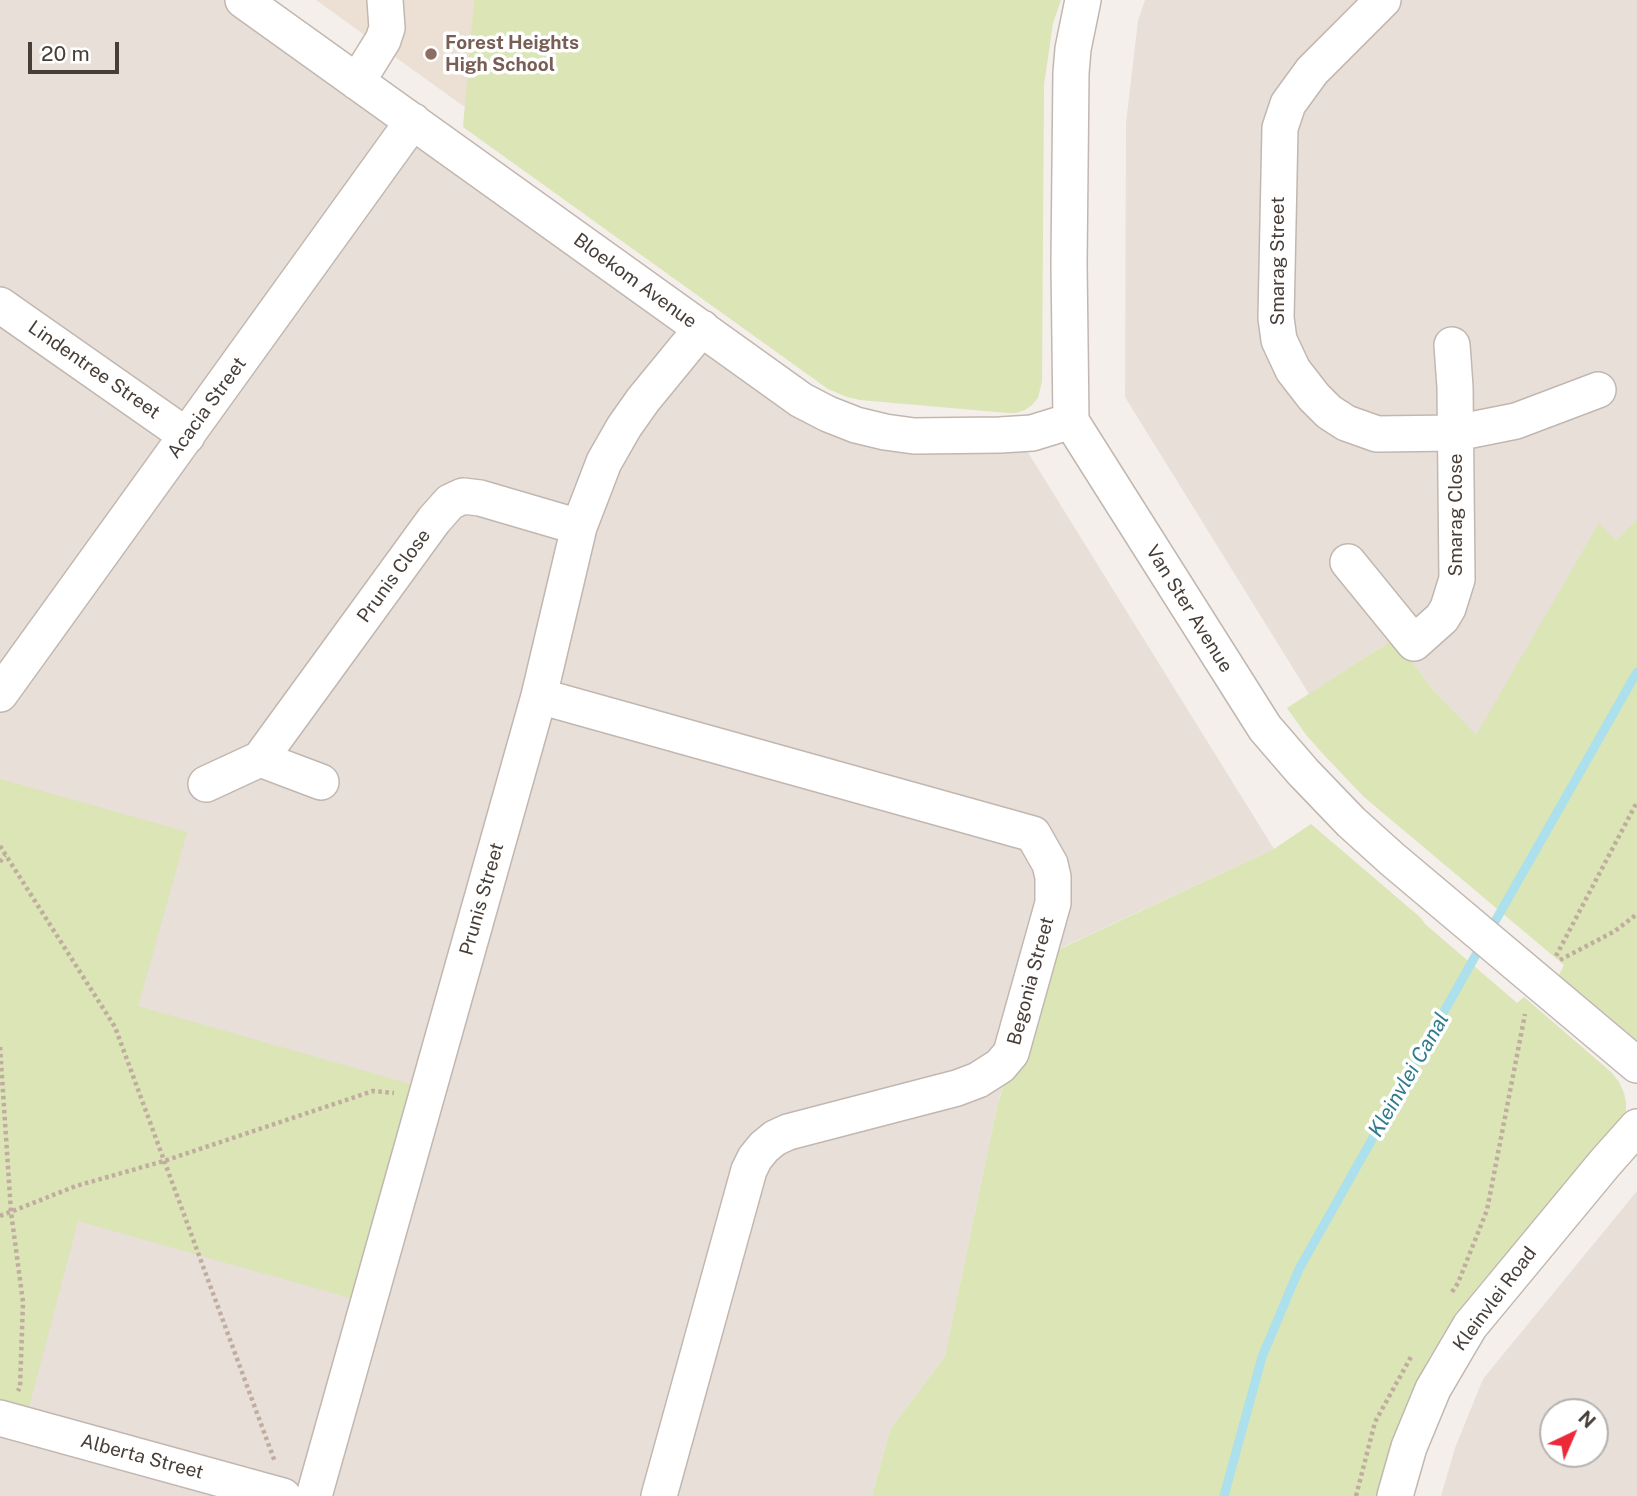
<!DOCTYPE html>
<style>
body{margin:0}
#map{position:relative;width:1637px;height:1496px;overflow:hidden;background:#f4efea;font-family:"Public Sans",sans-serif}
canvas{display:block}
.north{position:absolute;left:1539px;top:1398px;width:70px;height:70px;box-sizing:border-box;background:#fff;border:2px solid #b5b2af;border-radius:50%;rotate:44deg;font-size:19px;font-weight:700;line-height:28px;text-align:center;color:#473e38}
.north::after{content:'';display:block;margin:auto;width:24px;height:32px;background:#eb2939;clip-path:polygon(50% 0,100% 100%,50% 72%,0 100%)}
.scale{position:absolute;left:28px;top:42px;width:91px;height:32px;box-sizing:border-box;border:4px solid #473e38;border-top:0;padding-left:9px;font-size:21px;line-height:24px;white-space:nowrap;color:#473e38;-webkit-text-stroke:5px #fff;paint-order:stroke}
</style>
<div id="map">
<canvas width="1637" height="1496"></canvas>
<div class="north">N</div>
<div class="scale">20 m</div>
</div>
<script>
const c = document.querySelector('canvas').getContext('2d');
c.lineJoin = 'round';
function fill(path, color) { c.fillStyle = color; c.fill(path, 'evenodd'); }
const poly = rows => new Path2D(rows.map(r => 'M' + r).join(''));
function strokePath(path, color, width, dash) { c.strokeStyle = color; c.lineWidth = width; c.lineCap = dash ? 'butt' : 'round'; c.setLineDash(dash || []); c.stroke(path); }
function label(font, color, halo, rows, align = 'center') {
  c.font = font + ' "Public Sans",sans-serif'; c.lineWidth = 7; c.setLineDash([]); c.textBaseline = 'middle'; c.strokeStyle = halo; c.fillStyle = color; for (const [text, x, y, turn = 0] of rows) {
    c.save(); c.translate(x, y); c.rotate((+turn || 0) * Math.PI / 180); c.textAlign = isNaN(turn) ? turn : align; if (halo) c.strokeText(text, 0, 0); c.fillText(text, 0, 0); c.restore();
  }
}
fill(poly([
 [0,0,239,0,800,402,1019,438,1274,849,1039,958,997,1107,945,1356,890,1430,872,1496,0,1496],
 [1145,0,1637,0,1637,519,1616,541,1599,524,1476,736,1434,691,1394,639,1309,694,1125,397,1126,123,1138,21],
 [1637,1191,1637,1496,1441,1496,1455,1448,1483,1379],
 [1553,1412,1595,1412,1595,1454,1553,1454]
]), '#e7dfd8');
fill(poly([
 [316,0,474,0,466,108]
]), '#ece0d5');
fill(poly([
 [474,0,1061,0,1053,23,1044,85,1042,381,1038,398,1032,405,1025,410,1016,413,1008,413,860,400,847,397,828,389,463,127],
 [1637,519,1637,1040,1559,975,1564,965,1364,797,1325,756,1307,736,1287,708,1394,639,1434,691,1476,735,1599,523,1616,541],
 [0,779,187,832,138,1006,414,1085,354,1299,78,1221,29,1407,0,1399],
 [1311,824,1421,918,1425,924,1517,1003,1524,997,1611,1072,1619,1082,1624,1093,1626,1102,1626,1111,1620,1120,1476,1289,1445,1331,1428,1360,1402,1417,1379,1496,872,1496,890,1430,945,1356,997,1107,1007,1074,1051,953,1274,849]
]), '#dbe5b6');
strokePath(poly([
 [1489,932,1637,672],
 [1224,1496,1262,1357,1299,1269,1482,944]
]), '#abe0ec', 9);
const minor = poly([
 [243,0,801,400,828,414,856,425,885,432,914,436,1000,435,1032,433,1071,421],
 [1083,0,1073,49,1071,73,1069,263,1071,421,1265,728,1303,772,1351,822,1392,859,1637,1065],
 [1383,0,1312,71,1288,104,1280,128,1276,318,1279,340,1293,370,1314,397,1329,412,1346,423,1377,434,1456,433,1516,421,1598,390],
 [357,82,383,40,387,28,385,0],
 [0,305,187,436],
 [1348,562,1414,643,1442,618,1448,608,1457,579,1455,387,1452,345],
 [0,694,413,121],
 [539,696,1033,834,1050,864,1053,877,1053,903,1011,1053,1000,1066,978,1080,957,1088,788,1132,775,1138,764,1147,755,1158,749,1170,659,1496],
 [260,759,321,782],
 [206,784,260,759,434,520,450,502,463,496,480,498,579,527],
 [0,1418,283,1496],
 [314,1496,539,696,579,527,604,462,624,427,643,400,702,328],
 [1395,1496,1409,1447,1433,1389,1470,1326,1605,1163,1637,1127]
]);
strokePath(minor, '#c2b7b0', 38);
strokePath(poly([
 [0,846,115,1027,275,1462],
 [0,862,5,855],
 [1556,956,1637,802],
 [1560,960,1615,931,1637,914],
 [0,1047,11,1212,23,1302,20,1387,18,1391],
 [0,1216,76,1186,164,1161,373,1091,394,1093],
 [1452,1292,1458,1283,1487,1210,1525,1014],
 [1356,1496,1375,1422,1412,1355]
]), '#c0ad9f', 4.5, [3.5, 3.5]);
strokePath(minor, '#fff', 35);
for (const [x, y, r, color] of [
 [431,54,7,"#8d6e63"]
]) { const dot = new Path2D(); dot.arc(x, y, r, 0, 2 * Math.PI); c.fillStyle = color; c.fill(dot); strokePath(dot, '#fff', 2.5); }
label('bold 19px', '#785e54', '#fff', [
 ["Forest Heights",445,43],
 ["High School",445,65]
], 'left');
label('19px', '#473e38', '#fff', [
 ["Smarag Street",1278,261,-90],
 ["Bloekom Avenue",635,281,36],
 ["Lindentree Street",94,370,35],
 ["Acacia Street",207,408,-54],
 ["Smarag Close",1456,515,-90],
 ["Prunis Close",394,576,-54],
 ["Van Ster Avenue",1189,609,58],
 ["Prunis Street",482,899,-74],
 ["Begonia Street",1031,981,-75],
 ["Kleinvlei Road",1495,1299,-53],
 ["Alberta Street",142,1457,15]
]);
label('italic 21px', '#307b8e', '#fff', [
 ["Kleinvlei Canal",1409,1075,-60]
]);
</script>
